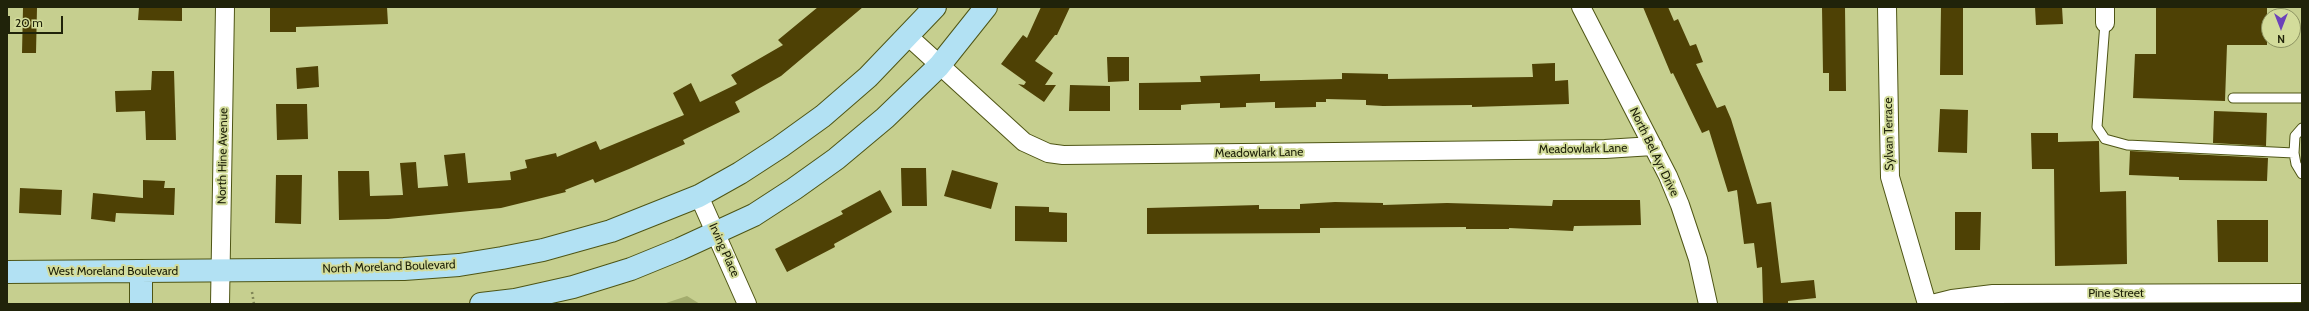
<!DOCTYPE html>
<style>
body{margin:0}
#map{position:relative;width:2309px;height:311px;overflow:hidden;background:#c6cf8f;font-family:Cabin,sans-serif}
canvas{display:block}
.frame{position:absolute;inset:0;border:8px solid #20230a;pointer-events:none}
.north{position:absolute;left:2261px;top:8px;width:40px;height:40px;box-sizing:border-box;background:#d3dc9b;border:1px solid #8b9261;border-radius:50%;rotate:180deg;font-size:11px;font-weight:700;line-height:16px;text-align:center;color:#20230a}
.north::after{content:'';display:block;margin:auto;width:14px;height:18px;background:#6c42ba;clip-path:polygon(50% 0,100% 100%,50% 72%,0 100%)}
.scale{position:absolute;left:8px;top:16px;width:55px;height:18px;box-sizing:border-box;border:2px solid #20230a;border-top:0;padding-left:5px;font-size:12px;line-height:14px;white-space:nowrap;color:#20230a;-webkit-text-stroke:3px #d3dc9b;paint-order:stroke}
</style>
<div id="map">
<canvas width="2309" height="311"></canvas>
<div class="frame"></div>
<div class="north">N</div>
<div class="scale">20 m</div>
</div>
<script>
const c = document.querySelector('canvas').getContext('2d');
c.lineJoin = 'round';
function fill(path, color) { c.fillStyle = color; c.fill(path, 'evenodd'); }
const poly = rows => new Path2D(rows.map(r => 'M' + r).join(''));
function strokePath(path, color, width, dash) { c.strokeStyle = color; c.lineWidth = width; c.lineCap = dash ? 'butt' : 'round'; c.setLineDash(dash || []); c.stroke(path); }
function label(font, color, halo, rows, align = 'center') {
  c.font = font + ' Cabin,sans-serif'; c.lineWidth = 4; c.setLineDash([]); c.textBaseline = 'middle'; c.strokeStyle = halo; c.fillStyle = color; for (const [text, x, y, turn = 0] of rows) {
    c.save(); c.translate(x, y); c.rotate((+turn || 0) * Math.PI / 180); c.textAlign = isNaN(turn) ? turn : align; if (halo) c.strokeText(text, 0, 0); c.fillText(text, 0, 0); c.restore();
  }
}
fill(poly([
 [687,296,700,304,663,304]
]), '#a3ac6d');
fill(poly([
 [139,7,182,7,182,21,138,20],
 [270,7,387,7,388,24,296,27,296,32,270,32],
 [818,7,863,7,781,76,735,102,740,112,683,140,685,144,629,169,595,183,593,179,565,190,566,192,501,208,388,219,339,220,338,171,369,171,370,196,403,195,400,163,416,162,418,188,448,186,444,155,465,153,468,183,511,180,510,172,527,168,525,160,556,153,557,157,596,141,600,150,684,115,673,93,691,83,700,102,737,84,731,75,783,45,778,40],
 [1041,7,1070,7,1057,35,1055,35,1035,61,1053,73,1045,85,1056,85,1044,102,1018,84,1024,85,1026,82,1001,64,1023,35,1027,38],
 [1643,7,1668,7,1674,21,1678,19,1690,46,1696,44,1703,62,1696,64,1717,108,1725,105,1731,119,1757,204,1771,202,1781,283,1814,280,1816,298,1788,301,1788,304,1763,304,1762,267,1757,268,1754,243,1744,244,1737,190,1728,192,1709,130,1702,133,1673,73,1671,74],
 [1822,7,1845,7,1846,91,1829,91,1829,73,1823,73],
 [1941,7,1963,7,1963,75,1940,75],
 [2035,7,2062,7,2063,24,2036,25],
 [2156,7,2267,7,2267,45,2227,45,2225,101,2133,98,2135,54,2156,54],
 [23,8,37,8,36,53,22,53],
 [1107,57,1129,57,1129,81,1108,82],
 [1555,63,1555,81,1568,80,1569,104,1472,107,1472,105,1383,106,1366,105,1366,100,1326,99,1326,102,1316,102,1316,107,1275,108,1275,102,1246,103,1246,107,1220,108,1220,103,1191,104,1181,105,1181,110,1139,110,1139,83,1201,82,1200,76,1260,74,1260,81,1342,79,1342,73,1388,74,1388,79,1533,77,1532,64],
 [318,66,319,87,297,89,296,68],
 [152,71,174,71,176,140,146,140,145,111,116,112,115,91,151,90],
 [1070,85,1110,86,1110,111,1069,111],
 [276,104,307,104,308,139,277,140],
 [1940,109,1968,110,1967,153,1938,152],
 [2214,111,2267,113,2266,146,2213,143],
 [2031,133,2058,133,2058,142,2099,141,2100,192,2126,191,2127,264,2055,266,2054,169,2032,169],
 [2130,151,2268,158,2267,181,2179,180,2179,177,2129,175],
 [901,168,926,168,927,206,902,206],
 [952,170,998,183,991,209,944,196],
 [276,175,302,175,301,224,275,223],
 [143,180,165,181,164,188,175,188,174,215,116,213,115,222,91,219,93,193,143,198],
 [20,188,62,190,61,215,19,213],
 [880,190,892,212,834,244,835,247,787,272,775,249,843,214,841,211],
 [1553,200,1640,200,1641,225,1574,226,1573,231,1509,228,1509,229,1466,229,1466,227,1320,228,1320,233,1147,234,1147,208,1259,205,1259,209,1300,209,1300,204,1335,202,1383,203,1383,205,1447,203,1552,206],
 [1015,206,1049,207,1049,212,1067,213,1067,242,1015,241],
 [1955,212,1981,212,1980,250,1955,250],
 [2217,220,2268,220,2268,262,2218,262]
]), '#4e4105');
const lane = poly([
 [2105,23,2097,127,2105,139,2127,145,2294,153],
 [2233,98,2302,98],
 [2302,128,2295,136,2294,153,2296,164,2302,174]
]);
const street = poly([
 [1581,7,1668,176,1680,205,1698,259,1708,304],
 [1887,7,1890,177,1927,304],
 [2105,7,2105,23],
 [909,37,1024,142,1048,153,1063,155,1605,149,1653,146],
 [699,196,747,304],
 [220,304,225,7],
 [1932,304,1952,299,1993,294,2302,293]
]);
const secondary = poly([
 [7,272,404,269,459,265,502,258,543,250,611,231,699,196,740,173,780,147,823,116,868,77,935,7],
 [141,304,141,271],
 [481,304,515,300,573,287,631,269,680,249,754,215,794,189,836,159,885,118,939,66,986,7]
]);
strokePath(lane, '#4e5515', 11);
strokePath(street, '#4e5515', 20);
strokePath(secondary, '#4e5515', 24);
strokePath(poly([
 [252,292,254,304]
]), '#7f8556', 2.5, [2, 3]);
strokePath(lane, '#fff', 9);
strokePath(street, '#fff', 18);
strokePath(secondary, '#b2e1f3', 22);
label('12px', '#20230a', '#d3dc9b', [
 ["Sylvan Terrace",1889,134,-91],
 ["Meadowlark Lane",1583,149,-1],
 ["North Bel Ayr Drive",1654,152,64],
 ["Meadowlark Lane",1259,153,-1],
 ["North Hine Avenue",223,156,-89],
 ["Irving Place",724,250,66],
 ["North Moreland Boulevard",389,267,-2],
 ["West Moreland Boulevard",113,271],
 ["Pine Street",2116,293]
]);
</script>
